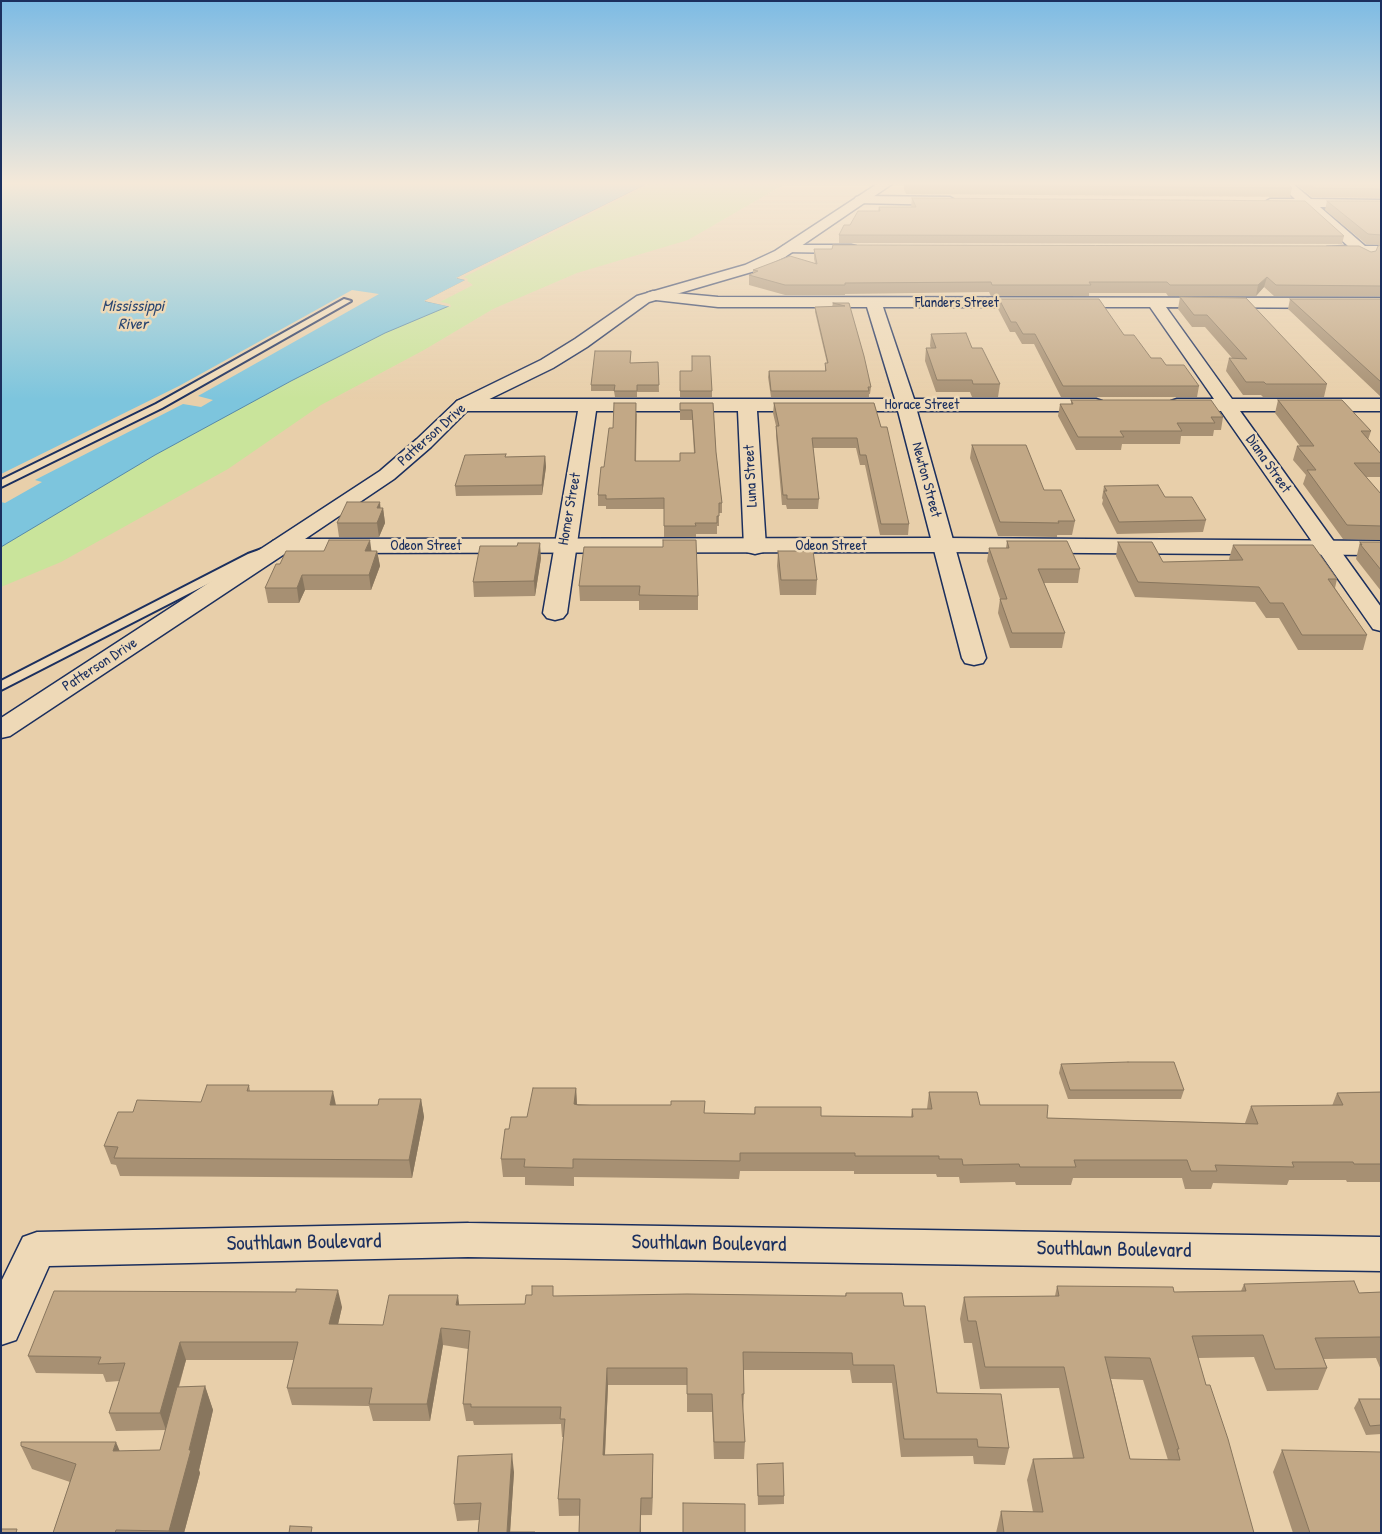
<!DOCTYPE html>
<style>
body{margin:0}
#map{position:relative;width:1382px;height:1534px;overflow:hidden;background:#e8cfaa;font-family:"Patrick Hand",sans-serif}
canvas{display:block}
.frame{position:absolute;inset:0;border:2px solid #1b2f5e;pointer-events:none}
</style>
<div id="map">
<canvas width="1382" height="1534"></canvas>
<div class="frame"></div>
</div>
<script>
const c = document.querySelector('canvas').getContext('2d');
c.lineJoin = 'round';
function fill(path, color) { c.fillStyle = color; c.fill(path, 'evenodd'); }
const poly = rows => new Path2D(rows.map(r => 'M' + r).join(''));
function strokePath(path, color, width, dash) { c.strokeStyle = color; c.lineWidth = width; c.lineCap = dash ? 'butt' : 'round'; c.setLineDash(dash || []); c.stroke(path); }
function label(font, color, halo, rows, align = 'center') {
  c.font = font + ' "Patrick Hand",sans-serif'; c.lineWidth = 5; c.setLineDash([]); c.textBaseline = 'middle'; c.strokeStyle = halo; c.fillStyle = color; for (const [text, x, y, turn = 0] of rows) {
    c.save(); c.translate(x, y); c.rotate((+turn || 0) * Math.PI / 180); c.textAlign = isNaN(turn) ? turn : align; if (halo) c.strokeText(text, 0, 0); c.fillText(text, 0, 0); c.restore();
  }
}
fill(poly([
 [647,184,785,184,688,240,577,273,493,309,424,350,321,405,228,469,61,562,1,587,1,528,473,285,466,280,456,278]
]), '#c9e49b');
const water = poly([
 [1,184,647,184,457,278,466,280,425,301,449,306,385,333,291,381,155,455,1,547,1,184]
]);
fill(water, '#7dc5dd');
strokePath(water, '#5689aa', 1);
fill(poly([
 [647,184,650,184,464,277,468,279,467,282,432,300,450,304,451,307,424,301,465,280,456,278],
 [352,290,379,294,198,396,213,400,201,407,183,404,35,480,42,482,5,503,1,502,1,474,179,386]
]), '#e8cfaa');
const lane = poly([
 [344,299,351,301,162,408,1,487,1,480,156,404,344,299],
 [262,549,268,552,266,554,1,690,1,681,248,554,262,549]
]);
const street = poly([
 [1279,184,1293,184,1311,199,1381,200,1381,208,1320,207,1365,246,1381,246,1381,254,1374,254,1373,259,1368,260,1357,254,1327,253,1325,250,1327,247,1348,246,1304,207,1265,206,1263,203,1270,199,1295,199,1279,184],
 [861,196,950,197,957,201,950,205,856,203,854,200,856,197,861,196],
 [788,245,851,245,856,246,858,249,856,252,851,253,783,252,781,249,783,246,788,245],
 [653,291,718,297,1381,298,1381,308,1166,307,1232,399,1381,399,1381,411,1240,411,1381,607,1381,631,1373,629,1221,411,1171,409,1168,405,1171,401,1177,399,1214,399,1150,307,883,307,914,399,1096,399,1102,401,1105,405,1102,409,1096,411,917,411,986,658,983,663,974,665,965,663,962,658,898,411,757,411,766,547,763,552,755,554,747,552,744,547,738,411,596,411,567,613,563,618,555,620,547,618,543,613,578,411,463,411,457,409,454,405,457,401,463,399,895,399,867,307,718,307,647,299,645,296,647,293,653,291],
 [281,539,289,541,292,546,289,551,10,736,1,738,1,718,273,541,281,539],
 [468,1223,1381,1237,1381,1271,468,1257,49,1266,16,1340,1,1345,1,1282,23,1237,37,1232,468,1223]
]);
const secondary = poly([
 [877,184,892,184,785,257,755,271,649,302,587,347,553,368,469,409,431,447,394,479,305,539,943,538,1381,541,1381,555,943,552,281,553,273,551,270,546,273,541,380,471,417,439,457,401,541,360,575,339,637,296,745,265,775,251,877,184]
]);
strokePath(lane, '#1b2f5e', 4);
strokePath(street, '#1b2f5e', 3);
strokePath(secondary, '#1b2f5e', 3);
fill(lane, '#eed9b7');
fill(street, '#eed9b7');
fill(secondary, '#eed9b7');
fill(poly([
 [904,184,1288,184,1292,188,1290,197,906,194,904,190],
 [1295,184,1381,184,1381,198,1312,197],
 [912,198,1344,236,1342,244,839,243,839,235,850,225,878,211,879,207,911,207],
 [1327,201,1381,201,1381,245,1366,244,1325,210],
 [1381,245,1381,296,1274,296,1264,287,1256,296,1168,296,1166,293,1089,293,1089,296,991,296,989,292,845,294,845,295,785,295,749,285,749,275,753,273,753,270,815,263,814,259,814,249,1371,252,1376,251],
 [1180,297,1327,384,1324,397,1263,397,1261,395,1243,395,1226,371,1229,358,1233,359,1205,327,1192,327,1178,309],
 [999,299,1124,335,1151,358,1166,365,1199,386,1197,397,1061,397,1034,344,1022,344,1015,332,1010,332,998,309],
 [1290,299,1381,299,1381,397,1288,309],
 [833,303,849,303,871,387,870,394,869,394,869,397,771,397,768,377,769,371,825,371,825,363,827,363,815,312,815,307,832,307],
 [931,334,972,348,1000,384,998,397,972,397,970,392,936,392,925,361,926,348,931,348,930,346],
 [631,351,630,363,658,362,659,392,637,392,637,397,615,397,614,391,591,391,591,385],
 [680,371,712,391,712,397,680,397],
 [1071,400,1223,417,1221,430,1214,430,1213,436,1181,436,1180,444,1122,444,1121,450,1076,450,1058,416,1060,404,1071,404],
 [1278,400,1371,431,1368,440,1381,454,1381,477,1366,477,1381,494,1381,540,1343,539,1303,484,1306,475,1293,460,1297,446,1300,446,1275,413],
 [680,403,713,403,716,452,722,503,722,513,719,513,719,526,717,526,717,534,696,534,696,537,664,537,664,509,606,509,606,506,598,506,598,495,613,428,637,413,636,461,680,461,694,453,692,420,680,420],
 [774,403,874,403,909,524,908,535,880,535,865,465,860,465,856,448,813,448,819,499,818,509,787,509,786,505,782,505,776,436,776,426,773,413],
 [972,445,1044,490,1075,521,1072,535,1057,535,1057,537,998,536,970,458],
 [545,456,546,467,542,495,456,496,455,486,506,457],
 [1104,486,1165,497,1206,520,1203,532,1117,534,1102,504,1103,500,1102,498],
 [380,502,380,508,383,508,385,523,379,537,339,537,337,523],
 [1007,541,1080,569,1078,583,1044,583,1065,633,1062,648,1010,648,998,613,1000,599,987,561,989,548,1006,548],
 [1118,542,1163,562,1230,561,1229,559,1233,545,1337,579,1335,588,1367,635,1363,650,1298,650,1279,618,1266,618,1255,602,1135,597,1116,556],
 [1360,542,1381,542,1381,591,1356,559],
 [663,547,698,596,698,610,639,610,639,601,580,601,579,586],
 [371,551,377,551,380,566,371,590,305,590,299,603,268,603,265,588,280,564],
 [778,551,817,580,816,595,780,595,777,566],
 [541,558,535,596,474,597,473,582],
 [1061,1064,1184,1090,1181,1099,1068,1099,1059,1073],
 [249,1085,250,1091,336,1105,378,1105,421,1099,424,1117,412,1178,120,1176,116,1165,111,1164,104,1146,133,1112,201,1102],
 [576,1088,577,1104,705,1113,754,1114,755,1107,821,1116,911,1117,912,1109,927,1109,929,1092,980,1105,1047,1118,1245,1123,1251,1106,1332,1106,1337,1093,1381,1092,1381,1182,1347,1182,1346,1180,1289,1180,1287,1185,1213,1183,1211,1189,1185,1189,1182,1178,1073,1178,1071,1185,1016,1185,1015,1182,960,1183,959,1177,937,1177,936,1174,854,1174,854,1171,740,1171,739,1179,574,1177,574,1186,525,1185,525,1177,503,1177,501,1159,509,1129,527,1117],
 [1244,1284,1359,1293,1381,1292,1381,1370,1376,1358,1324,1359,1327,1368,1318,1390,1267,1391,1254,1357,1198,1358,1206,1385,1254,1533,996,1533,1001,1511,1033,1512,1027,1480,1033,1459,1073,1458,1059,1388,980,1389,972,1343,964,1343,960,1319,964,1297,1055,1296,1057,1286,1174,1292,1241,1291],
 [1111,1379,1143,1380,1168,1460,1130,1459],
 [296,1292,342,1307,338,1324,383,1325,459,1305,525,1304,554,1296,845,1296,846,1293,904,1306,937,1393,1009,1448,1005,1465,974,1464,973,1456,901,1457,892,1383,852,1383,850,1370,744,1370,744,1394,743,1412,745,1442,744,1459,714,1459,712,1412,687,1412,687,1385,608,1385,605,1455,653,1472,652,1515,559,1516,558,1499,563,1437,562,1437,561,1424,474,1425,473,1421,466,1421,463,1404,468,1349,443,1345,430,1421,373,1421,369,1406,292,1405,287,1388,294,1360,186,1360,179,1387,205,1386,213,1410,199,1470,200,1473,184,1533,53,1533,70,1482,32,1469,21,1446,120,1451,160,1450,166,1430,116,1431,109,1413,120,1381,106,1382,103,1374,36,1373,28,1356],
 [1359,1399,1381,1399,1381,1434,1366,1435,1354,1408],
 [1282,1450,1381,1533,1293,1533,1273,1472],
 [757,1464,784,1496,784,1504,758,1505,757,1473],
 [514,1472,510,1532,478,1533,479,1520,457,1521,454,1504]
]), '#a79073');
fill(poly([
 [1267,277,1264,287,1256,296,1258,285],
 [545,456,546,467,542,495,542,485],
 [380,502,381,513,383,508,385,523,379,537,377,523,377,508],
 [370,540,372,555,365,551],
 [540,543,541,558,535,596,534,581],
 [377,551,380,566,371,590,369,575],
 [302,575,305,590,299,603,297,588],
 [576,1088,577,1106,574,1104],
 [333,1091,337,1110,330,1105],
 [421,1099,424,1117,412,1178,409,1160],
 [338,1290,342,1307,334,1342,329,1324],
 [458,1295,460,1312,456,1305],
 [441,1328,443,1345,430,1421,427,1404],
 [180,1342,186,1360,166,1430,160,1413],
 [607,1368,608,1385,604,1473,603,1455],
 [205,1386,213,1410,199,1470,200,1473,184,1533,170,1533,169,1531],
 [116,1442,126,1466,113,1451],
 [512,1454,514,1472,510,1533,507,1533],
 [653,1454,653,1472,652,1515,652,1498],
 [641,1498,641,1533,640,1533]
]), '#88765e');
const building = poly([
 [906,184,1288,184,1292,188,906,185,906,184],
 [1309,184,1381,184,1381,189,1314,188,1309,184],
 [912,198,1305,201,1344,236,839,235,844,225,850,225,858,211,880,211,879,207,916,207,912,198],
 [1327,201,1381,201,1381,235,1368,234,1327,201],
 [833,245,1359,246,1371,252,1376,251,1378,246,1381,245,1381,286,1276,285,1267,277,1258,285,1170,285,1167,282,1089,282,1091,285,992,285,991,282,845,283,845,285,785,285,749,275,758,271,753,270,790,256,817,264,814,249,832,249,833,245],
 [1180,297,1246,298,1327,384,1266,384,1264,382,1246,382,1229,358,1247,359,1207,315,1194,315,1180,297],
 [999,299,1099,299,1124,335,1134,335,1151,358,1161,358,1166,365,1184,365,1199,386,1063,386,1035,334,1023,334,1016,322,1011,322,999,299],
 [1290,299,1381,299,1381,382,1290,299],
 [833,303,849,303,864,356,871,387,868,387,869,391,771,391,769,371,826,371,825,363,828,363,815,307,845,306,833,303],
 [966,333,972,348,982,348,1000,384,973,384,972,380,937,380,926,348,936,348,931,334,966,333],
 [595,351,631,351,630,363,658,362,659,385,637,385,637,391,614,391,615,385,591,385,595,351],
 [692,356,710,356,712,391,680,391,680,371,692,371,692,356],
 [1071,400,1211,400,1223,417,1211,417,1215,423,1177,423,1182,431,1120,431,1124,437,1078,437,1060,404,1073,404,1071,400],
 [1278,400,1342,400,1371,431,1361,431,1381,454,1381,463,1354,463,1381,494,1381,526,1347,525,1307,470,1316,470,1297,446,1314,446,1278,400],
 [614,403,636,403,635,461,680,461,680,453,695,453,692,410,680,410,680,403,713,403,716,452,722,503,719,503,719,516,717,516,717,523,695,523,696,526,664,526,664,498,606,499,606,495,598,495,601,467,604,467,609,428,613,428,614,403],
 [774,403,874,403,881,427,887,427,909,524,881,524,866,455,860,455,857,438,812,438,819,499,787,499,787,495,783,495,776,426,779,426,774,403],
 [972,445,1026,445,1044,490,1061,490,1075,521,1058,521,1059,523,1000,522,972,445],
 [506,454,505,457,545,456,542,485,455,486,465,455,506,454],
 [1158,485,1165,497,1192,497,1206,520,1119,522,1104,491,1107,491,1104,486,1158,485],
 [347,502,380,502,377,508,383,508,377,523,337,523,347,502],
 [329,540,370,540,365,551,377,551,369,575,302,575,297,588,265,588,276,564,280,564,286,551,324,551,329,540],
 [663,540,696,540,698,596,639,595,640,586,579,586,584,547,663,547,663,540],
 [1007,541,1067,541,1080,569,1038,569,1065,633,1012,633,1000,599,1007,599,989,548,1009,548,1007,541],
 [1118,542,1152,542,1163,562,1243,560,1233,545,1313,545,1337,579,1328,579,1367,635,1302,635,1283,603,1270,603,1259,587,1138,582,1118,542],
 [1360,542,1381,542,1381,570,1360,544,1362,545,1360,542],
 [518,543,540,543,534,581,473,582,480,546,517,546,518,543],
 [778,551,813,551,817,580,781,580,778,551],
 [1128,1062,1174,1062,1184,1090,1070,1090,1061,1064,1128,1062],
 [207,1085,249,1085,247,1091,333,1091,330,1105,378,1105,379,1099,421,1099,409,1160,114,1158,118,1147,104,1146,118,1112,133,1112,137,1100,201,1102,207,1085],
 [533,1088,576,1088,574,1104,578,1105,671,1105,671,1101,705,1101,704,1113,755,1114,755,1107,821,1107,821,1116,913,1117,912,1109,932,1109,929,1092,977,1092,980,1105,1048,1105,1047,1118,1258,1124,1251,1106,1343,1105,1337,1093,1381,1092,1381,1164,1354,1164,1353,1162,1292,1162,1294,1167,1215,1165,1217,1171,1191,1171,1187,1160,1074,1160,1076,1167,1020,1167,1019,1164,963,1165,962,1159,939,1159,939,1156,855,1156,855,1153,740,1153,740,1161,573,1159,573,1168,524,1167,525,1159,501,1159,505,1129,509,1129,511,1117,527,1117,533,1088],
 [1354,1281,1359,1293,1381,1292,1381,1337,1315,1338,1327,1368,1275,1369,1263,1335,1192,1336,1206,1385,1210,1385,1228,1439,1254,1533,1004,1533,1001,1511,1043,1512,1033,1459,1084,1458,1064,1367,985,1367,976,1321,968,1321,964,1297,1059,1296,1057,1286,1173,1287,1174,1292,1246,1291,1244,1284,1354,1281],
 [1105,1357,1150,1358,1179,1449,1177,1449,1180,1460,1130,1459,1105,1357],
 [532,1286,553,1286,553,1296,687,1294,846,1296,846,1293,902,1293,904,1306,925,1306,937,1393,1001,1394,1009,1448,978,1447,977,1439,904,1439,894,1365,853,1365,852,1353,743,1352,744,1394,742,1394,745,1442,714,1442,712,1394,687,1394,687,1368,607,1368,603,1455,653,1454,652,1498,641,1498,640,1533,579,1533,580,1499,558,1499,565,1419,560,1419,561,1407,471,1407,471,1404,463,1404,470,1331,441,1328,427,1404,369,1404,372,1388,287,1388,298,1342,180,1342,160,1413,109,1413,125,1363,98,1364,101,1357,28,1356,54,1291,296,1292,296,1289,338,1290,329,1324,383,1325,389,1295,458,1295,456,1305,525,1304,526,1295,532,1295,532,1286],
 [205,1386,189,1450,191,1450,169,1531,116,1530,115,1533,53,1533,76,1464,21,1446,21,1442,116,1442,113,1451,160,1450,177,1387,205,1386],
 [1359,1399,1381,1399,1381,1425,1370,1426,1359,1399],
 [1282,1450,1381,1452,1381,1533,1310,1533,1282,1450],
 [512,1454,507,1532,535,1532,535,1533,478,1533,481,1503,454,1504,458,1456,512,1454],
 [783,1463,784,1496,758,1496,757,1464,783,1463],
 [683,1503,745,1504,745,1533,683,1533,683,1503],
 [290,1526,312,1527,311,1533,289,1533,290,1526],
 [1,1529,17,1529,16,1533,1,1533,1,1529]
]);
fill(building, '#c2a886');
strokePath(building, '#88765e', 1);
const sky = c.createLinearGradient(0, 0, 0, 399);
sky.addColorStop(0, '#7dbbe4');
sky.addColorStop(0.46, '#f5e9d9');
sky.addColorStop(1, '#f5e9d900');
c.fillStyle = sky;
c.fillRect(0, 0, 1382, 399);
label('15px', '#1b2f5e', '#eed9b7', [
 ["Flanders Street",957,303],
 ["Horace Street",922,405],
 ["Patterson Drive",432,435,-42],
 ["Diana Street",1268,464,55],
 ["Luna Street",751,476,-93],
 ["Newton Street",926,480,75],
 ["Homer Street",570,509,-80],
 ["Odeon Street",426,546],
 ["Odeon Street",831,546],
 ["Patterson Drive",100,665,-33]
]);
label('italic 16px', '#2a4671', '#eed9b7', [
 ["Mississippi",133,307],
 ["River",133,325]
]);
label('21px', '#1b2f5e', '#eed9b7', [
 ["Southlawn Boulevard",304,1243,-1],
 ["Southlawn Boulevard",709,1244,1],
 ["Southlawn Boulevard",1114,1250,1]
]);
</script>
